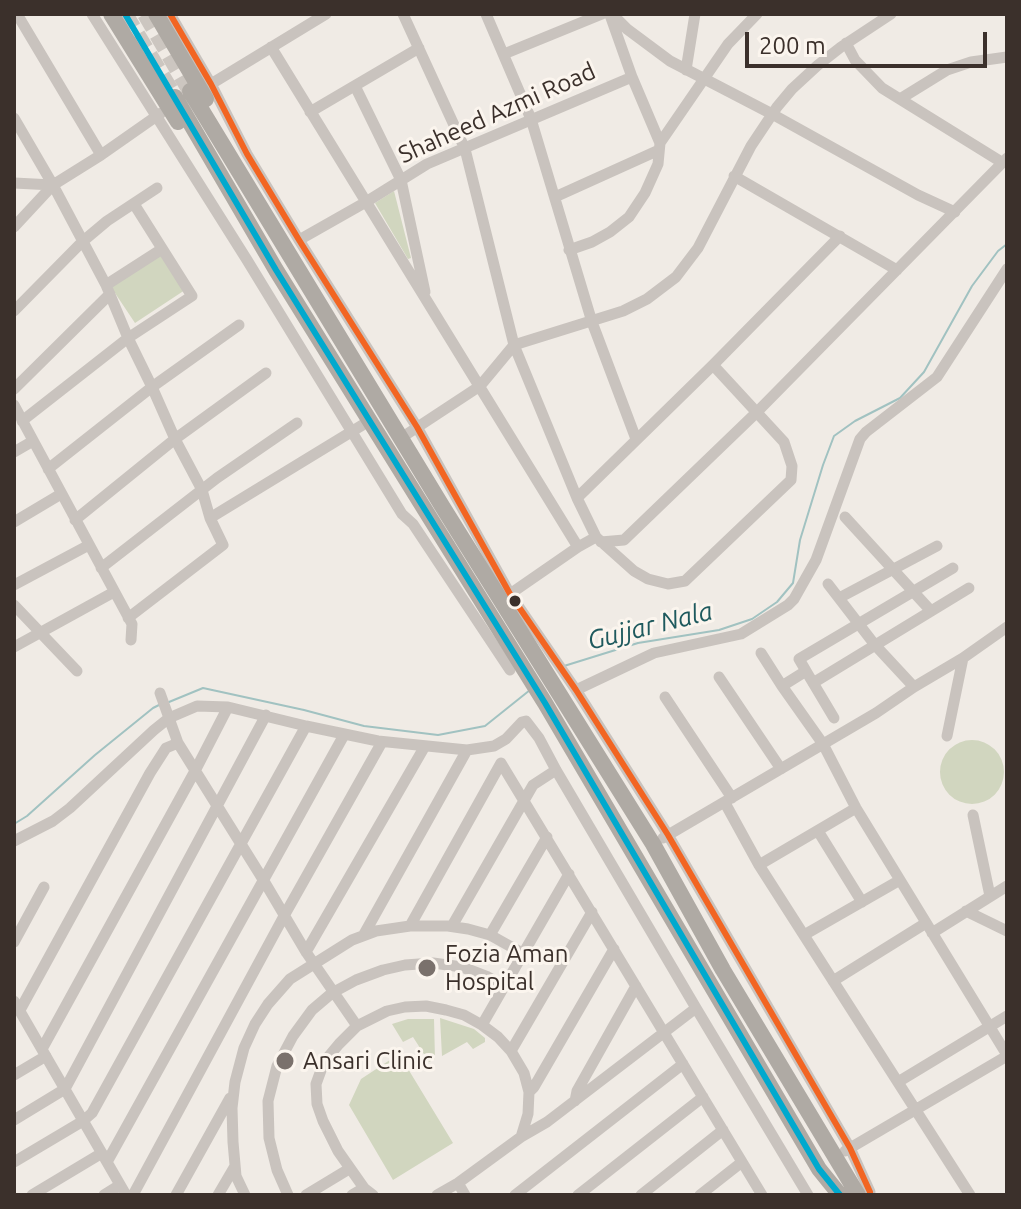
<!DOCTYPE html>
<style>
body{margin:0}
#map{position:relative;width:1021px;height:1209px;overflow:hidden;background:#f0ebe5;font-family:Ubuntu,sans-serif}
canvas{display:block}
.frame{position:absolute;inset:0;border:16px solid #3b302b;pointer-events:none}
.scale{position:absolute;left:745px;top:32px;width:242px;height:36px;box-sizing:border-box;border:4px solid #3b302b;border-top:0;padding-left:10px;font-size:24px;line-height:28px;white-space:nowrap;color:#3b302b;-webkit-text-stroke:6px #fbf5ee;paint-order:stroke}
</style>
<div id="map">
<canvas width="1021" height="1209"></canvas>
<div class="frame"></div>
<div class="scale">200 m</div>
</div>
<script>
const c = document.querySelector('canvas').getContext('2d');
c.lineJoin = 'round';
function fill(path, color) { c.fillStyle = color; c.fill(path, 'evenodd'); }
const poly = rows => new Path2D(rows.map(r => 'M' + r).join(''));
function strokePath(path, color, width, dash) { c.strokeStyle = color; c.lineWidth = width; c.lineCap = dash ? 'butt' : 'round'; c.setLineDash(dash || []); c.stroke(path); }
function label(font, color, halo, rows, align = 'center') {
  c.font = font + ' Ubuntu,sans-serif'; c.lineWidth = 6; c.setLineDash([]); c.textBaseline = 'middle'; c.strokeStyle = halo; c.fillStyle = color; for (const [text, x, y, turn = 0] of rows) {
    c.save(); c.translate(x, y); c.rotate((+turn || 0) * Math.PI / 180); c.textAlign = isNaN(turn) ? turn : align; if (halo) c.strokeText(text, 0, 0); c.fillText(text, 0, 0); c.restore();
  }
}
fill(poly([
 [394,191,411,258,408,259,375,203],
 [161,254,185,290,135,323,111,287],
 '940 772a32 32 0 1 1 64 0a32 32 0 1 1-64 0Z',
 [440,1018,474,1029,485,1038,485,1042,473,1049,467,1042,442,1056],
 [408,1019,434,1019,435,1059,429,1062,413,1037,403,1042,392,1024],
 [399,1054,453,1143,393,1180,349,1105,361,1079]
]), '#d1d6bf');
strokePath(poly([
 [564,666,638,643,719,630,752,619,777,602,793,583,800,540,823,465,834,436,855,421,900,398,924,372,972,286,998,251,1007,244],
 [169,702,203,688,304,710,364,726,438,735,485,726,530,690],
 [14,824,27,816,95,755,153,708,159,705]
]), '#a1c2c1', 2);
strokePath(poly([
 [125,14,175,97],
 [145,14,190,91]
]), '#ccc6c0', 16, [16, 8]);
strokePath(poly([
 [17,14,101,155],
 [92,14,247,260,402,514,413,524,510,670],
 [170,14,211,84,247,154,299,240,417,427,510,594,576,690,668,835,850,1148,870,1192],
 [403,14,465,149,514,345,577,498,596,537,634,571,648,579,668,584,685,581,791,480,792,466,784,442,713,365],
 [486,14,531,119,592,322,636,439],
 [612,14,627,29,670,61,772,114,918,195,955,212],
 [846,43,855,60,882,88,1003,163],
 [271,47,578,547],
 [504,54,602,14],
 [686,70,695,14],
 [211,84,326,14],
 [355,86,401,180,425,292],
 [900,99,947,70,971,62,1007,57],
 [310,112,419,48],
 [14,118,53,185,106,285,128,338,152,387,175,439,202,490,210,518,223,545,128,618],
 [660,143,728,44,757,14],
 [734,176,897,270],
 [14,183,53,185],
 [555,197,659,150],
 [14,227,53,185,101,155,161,113],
 [299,240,366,202,427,164,632,77],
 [569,250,592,242,610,232,629,217,645,193,658,164,660,143,632,77,610,15],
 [106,285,162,249],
 [14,311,82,242,107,221,157,188],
 [14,389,110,294],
 [14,405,132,624,131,640],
 [22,421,128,338,192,296,134,204],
 [401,438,480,386,514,345,623,311,647,299,676,277,698,248,751,146,777,107,792,89,818,65,841,47,891,14],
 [14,452,33,441],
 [48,469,152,387,239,325],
 [577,498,713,365,840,236],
 [845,517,931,611],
 [210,518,369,421],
 [75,520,175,439,266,373],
 [14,522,61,494],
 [601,542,624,540,757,412,1007,158],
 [101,568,217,478,297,423],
 [828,584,875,645,914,687],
 [14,585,89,545],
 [510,594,578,547,596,537],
 [839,598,937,546],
 [14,605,77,671],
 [14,647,114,592],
 [761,653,782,686,823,744,856,808,1007,1055],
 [806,671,799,659,953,568],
 [719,677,781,769],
 [813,683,969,588],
 [782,686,806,671,834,718],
 [576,690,654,653,741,634,788,605,794,599,816,560,860,439,866,432,937,377,1007,269],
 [160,693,178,743,264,881,306,952,357,1026],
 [665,697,732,798],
 [947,736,963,658],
 [725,803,759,865,970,1195],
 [973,815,990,896],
 [818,831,862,902],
 [663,838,876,713,914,687,963,658,1007,627],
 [14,841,53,821,70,808,154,730,169,718,197,706,228,707,306,726,378,741,467,750,494,746,506,739,522,722,526,721,539,738,556,770,696,1008,808,1195],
 [759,865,856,808],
 [966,911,1007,931],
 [410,926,501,763,762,1195],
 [452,926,533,785,556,770],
 [932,933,1007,886],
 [490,935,547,837],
 [804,935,900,880],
 [363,936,467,750],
 [14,942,44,887],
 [306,952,425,746],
 [833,981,926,923],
 [14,1001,126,1195],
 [20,1010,150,773,166,748,178,743],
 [482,1025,569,874],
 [42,1049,195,771,228,707],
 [511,1051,592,912],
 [14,1075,46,1056],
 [898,1082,1007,1016],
 [529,1092,534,1087,614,949],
 [575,1101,577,1091,636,986],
 [14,1120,65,1089,266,715],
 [845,1151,1007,1056],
 [14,1162,83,1121,92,1113,306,726],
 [107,1162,344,735],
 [458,1183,465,1195],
 [32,1195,102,1153],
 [104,1195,120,1185],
 [133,1195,284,916,382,742],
 [176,1195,230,1098],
 [218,1195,235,1166],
 [245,1195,236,1176,233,1142,232,1108,235,1082,244,1048,255,1024,268,1004,290,979,352,940,376,931,410,926,448,926,468,929,490,935,524,954],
 [288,1195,277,1170,269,1138,268,1101,277,1066,293,1036,312,1010,332,993,356,980,383,970,405,965,433,963,462,967,488,977,505,986],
 [306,1195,349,1169],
 [352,1195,364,1188],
 [373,1195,364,1188,338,1151,323,1121,317,1104,316,1084,324,1062,339,1044,357,1026,387,1011,405,1007,426,1006,446,1010,464,1015,482,1025,498,1037,511,1051,524,1073,529,1092,528,1114,521,1137],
 [437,1195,458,1183,521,1137,547,1122,696,1008],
 [515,1195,683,1064],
 [578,1195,703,1097],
 [641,1195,723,1130],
 [700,1195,742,1162]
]), '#c9c3be', 11);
strokePath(poly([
 [111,14,178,122],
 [156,14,206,99],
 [190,91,442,506,653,844,723,970,858,1195],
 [175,97,276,270,545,703,819,1169,840,1195]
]), '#afaaa4', 16);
strokePath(poly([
 [125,14,276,270,545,703,819,1169,840,1195]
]), '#00a9ce', 6);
strokePath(poly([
 [170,14,211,84,247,154,299,240,417,427,510,594,576,690,668,835,850,1148,870,1192]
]), '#f26522', 6);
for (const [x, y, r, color] of [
 [515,601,7,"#3b302b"],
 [427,968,10,"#7a716c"],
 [285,1061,10,"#7a716c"]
]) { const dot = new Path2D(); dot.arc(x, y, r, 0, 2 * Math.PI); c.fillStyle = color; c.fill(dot); strokePath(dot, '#fbf5ee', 3); }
label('24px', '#3b302b', '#fbf5ee', [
 ["Shaheed Azmi Road",497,113,-24]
]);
label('24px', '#3b302b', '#fbf5ee', [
 ["Fozia Aman",445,954],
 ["Hospital",445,982],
 ["Ansari Clinic",303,1061]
], 'left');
label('italic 26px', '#1f5a5e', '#fbf5ee', [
 ["Gujjar Nala",650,626,-14]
]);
</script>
